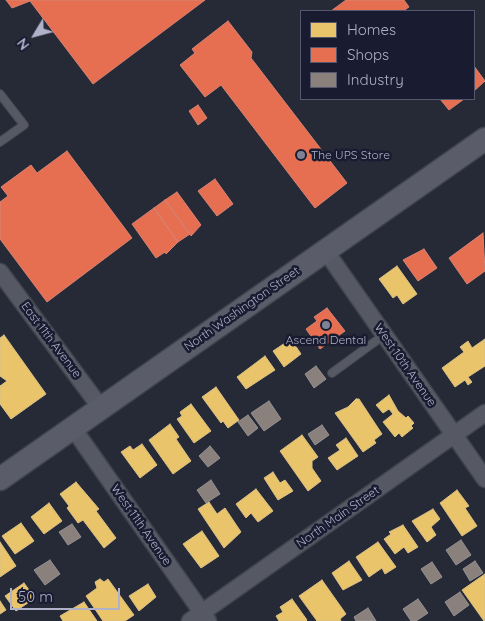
<!DOCTYPE html>
<style>
body{margin:0}
#map{position:relative;width:485px;height:621px;overflow:hidden;background:#262936;font-family:Quicksand,sans-serif}
canvas{display:block}
.legend{position:absolute;left:300px;top:10px;width:175px;height:90px;box-sizing:border-box;background:#191c31;border:1px solid #55586d;margin:0;padding:6px 9px;list-style:none;font-size:15px;color:#afb2c8}
.legend li{display:flex;align-items:center;gap:10px;height:25px}
.legend b{width:25px;border:1px solid #55586d}
.north{position:absolute;left:10px;top:10px;width:50px;height:50px;-webkit-text-stroke:4px #191c31;paint-order:stroke;rotate:233deg;font-size:14px;font-weight:700;line-height:20px;text-align:center;color:#afb2c8}
.north::after{content:'';display:block;margin:auto;width:18px;height:22px;background:#afb2c8;clip-path:polygon(50% 0,100% 100%,50% 72%,0 100%)}
.scale{position:absolute;left:10px;top:588px;width:110px;height:22px;box-sizing:border-box;border:2px solid #afb2c8;border-top:0;padding-left:6px;font-size:15px;line-height:18px;white-space:nowrap;color:#afb2c8;-webkit-text-stroke:4px #191c31;paint-order:stroke}
</style>
<div id="map">
<canvas width="485" height="621"></canvas>
<ul class="legend">
<li><b style="height:14px;background:#e9c46a"></b>Homes</li>
<li><b style="height:14px;background:#e76f51"></b>Shops</li>
<li><b style="height:14px;background:#8a817c"></b>Industry</li>
</ul>
<div class="north">N</div>
<div class="scale">50 m</div>
</div>
<script>
const c = document.querySelector('canvas').getContext('2d');
c.lineJoin = 'round';
function fill(path, color) { c.fillStyle = color; c.fill(path, 'evenodd'); }
const poly = rows => new Path2D(rows.map(r => 'M' + r).join(''));
function strokePath(path, color, width, dash) { c.strokeStyle = color; c.lineWidth = width; c.lineCap = dash ? 'butt' : 'round'; c.setLineDash(dash || []); c.stroke(path); }
function label(font, color, halo, rows, align = 'center') {
  c.font = font + ' Quicksand,sans-serif'; c.lineWidth = 5; c.setLineDash([]); c.textBaseline = 'middle'; c.strokeStyle = halo; c.fillStyle = color; for (const [text, x, y, turn = 0] of rows) {
    c.save(); c.translate(x, y); c.rotate((+turn || 0) * Math.PI / 180); c.textAlign = isNaN(turn) ? turn : align; if (halo) c.strokeText(text, 0, 0); c.fillText(text, 0, 0); c.restore();
  }
}
const homes = poly([
 [397,266,417,294,403,304,397,295,393,298,379,279,397,266],
 [4,335,46,394,11,419,0,404,0,386,7,381,0,376,0,338,4,335],
 [291,339,301,354,284,367,273,351,291,339],
 [485,339,485,366,468,377,472,382,468,385,465,380,455,387,442,368,464,352,460,347,468,341,472,348,485,339],
 [265,356,275,370,246,389,237,377,265,356],
 [216,387,239,420,228,428,223,421,221,423,202,397,216,387],
 [389,395,398,411,406,418,408,416,414,423,411,426,413,428,402,437,399,433,395,437,383,422,393,414,389,409,383,413,376,405,389,395],
 [356,399,359,399,382,434,374,440,376,443,363,452,335,413,348,407,356,399],
 [191,404,211,431,194,443,177,419,182,416,180,412,191,404],
 [170,424,179,437,176,439,191,461,173,474,149,440,170,424],
 [302,435,318,457,312,461,312,468,321,481,308,491,280,451,302,435],
 [346,438,358,456,337,470,328,458,340,450,336,445,346,438],
 [142,444,157,465,140,478,121,452,130,446,133,450,142,444],
 [273,472,280,483,285,480,293,491,278,500,264,478,273,472],
 [76,482,99,509,96,511,116,538,104,548,83,520,78,523,67,508,69,506,60,494,76,482],
 [256,489,273,511,258,522,251,513,246,518,236,504,256,489],
 [457,490,469,506,465,508,477,526,462,536,440,503,457,490],
 [209,502,217,514,225,508,241,532,224,548,198,509,209,502],
 [49,503,62,521,44,534,31,517,49,503],
 [433,509,440,519,431,527,436,535,427,542,412,521,433,509],
 [21,523,34,541,15,554,2,536,21,523],
 [403,525,418,547,408,553,404,547,395,554,384,539,391,534,389,532,403,525],
 [202,531,219,556,201,568,183,544,202,531],
 [0,542,16,566,0,577,0,542],
 [378,542,396,567,385,574,382,568,369,577,356,557,378,542],
 [349,561,362,580,343,590,332,573,349,561],
 [485,574,485,621,484,621,462,590,485,574],
 [100,579,104,582,108,579,134,615,125,621,103,621,86,596,97,588,95,582,100,579],
 [322,580,346,614,340,619,341,621,317,621,299,596,322,580],
 [24,583,35,598,16,611,5,596,24,583],
 [148,584,156,597,139,611,129,596,148,584],
 [292,599,307,620,306,621,279,621,276,616,283,612,280,607,292,599],
 [0,601,6,610,0,614,0,601],
 [84,602,97,621,63,621,60,616,84,602]
]);
fill(homes, '#e9c46a');
strokePath(homes, '#d8bf86', 1);
const shops = poly([
 [6,0,205,0,93,84,30,1,12,8,6,0],
 [346,0,404,0,409,7,403,11,331,11,346,0],
 [228,21,252,52,251,58,347,183,315,208,221,85,205,97,180,65,195,53,192,49,228,21],
 [474,66,485,81,474,91,474,66],
 [440,99,464,99,449,110,440,99],
 [198,105,207,118,198,125,189,111,198,105],
 [67,151,132,238,47,302,0,239,0,202,8,196,1,187,31,165,37,173,67,151],
 [215,179,233,204,217,216,198,191,215,179],
 [177,192,201,225,191,236,165,200,177,192],
 [165,200,190,234,178,242,154,208,165,200],
 [154,208,178,242,166,254,165,252,156,258,132,224,154,208],
 [483,233,485,271,467,284,449,258,483,233],
 [424,249,437,268,418,281,403,260,424,249],
 [327,308,345,331,320,349,306,329,317,321,314,317,327,308]
]);
fill(shops, '#e76f51');
strokePath(shops, '#d68375', 1);
const industry = poly([
 [316,366,326,379,314,388,305,374,316,366],
 [269,401,281,419,264,431,251,413,269,401],
 [248,415,258,428,248,436,238,422,248,415],
 [322,425,329,435,315,445,308,434,322,425],
 [210,446,220,458,208,467,199,456,210,446],
 [211,480,220,494,206,503,197,490,211,480],
 [72,524,81,537,68,545,59,532,72,524],
 [461,540,471,555,456,565,446,550,461,540],
 [50,560,60,574,45,585,34,570,50,560],
 [475,561,483,573,470,581,463,569,475,561],
 [432,562,442,577,431,584,421,569,432,562],
 [460,592,469,605,454,616,445,602,460,592],
 [418,599,428,613,416,621,411,621,403,609,418,599],
 [368,608,376,621,356,621,354,617,368,608]
]);
fill(industry, '#8a817c');
strokePath(industry, '#959093', 1);
const lane = poly([
 [0,94,24,125,0,142],
 [332,373,384,335]
]);
const street = poly([
 [325,250,485,479],
 [0,272,101,408],
 [73,428,208,621],
 [190,621,485,413]
]);
const secondary = poly([
 [0,479,485,139]
]);
strokePath(lane, '#41434d', 10);
strokePath(street, '#41434d', 19);
strokePath(secondary, '#41434d', 25);
strokePath(lane, '#565864', 8);
strokePath(street, '#565864', 16);
strokePath(secondary, '#5a5c69', 22);
for (const [x, y, r, color] of [
 [301,155,5,"#7f8295"],
 [326,325,5,"#7f8295"]
]) { const dot = new Path2D(); dot.arc(x, y, r, 0, 2 * Math.PI); c.fillStyle = color; c.fill(dot); strokePath(dot, '#191c31', 2); }
label('12px', '#afb2c8', '#191c31', [
 ["The UPS Store",311,155],
 ["Ascend Dental",326,340,"center"]
], 'left');
label('12px', '#afb2c8', '#191c31', [
 ["North Washington Street",242,309,-35],
 ["East 11th Avenue",51,340,53],
 ["West 10th Avenue",405,365,55],
 ["North Main Street",338,517,-35],
 ["West 11th Avenue",141,525,55]
]);
</script>
